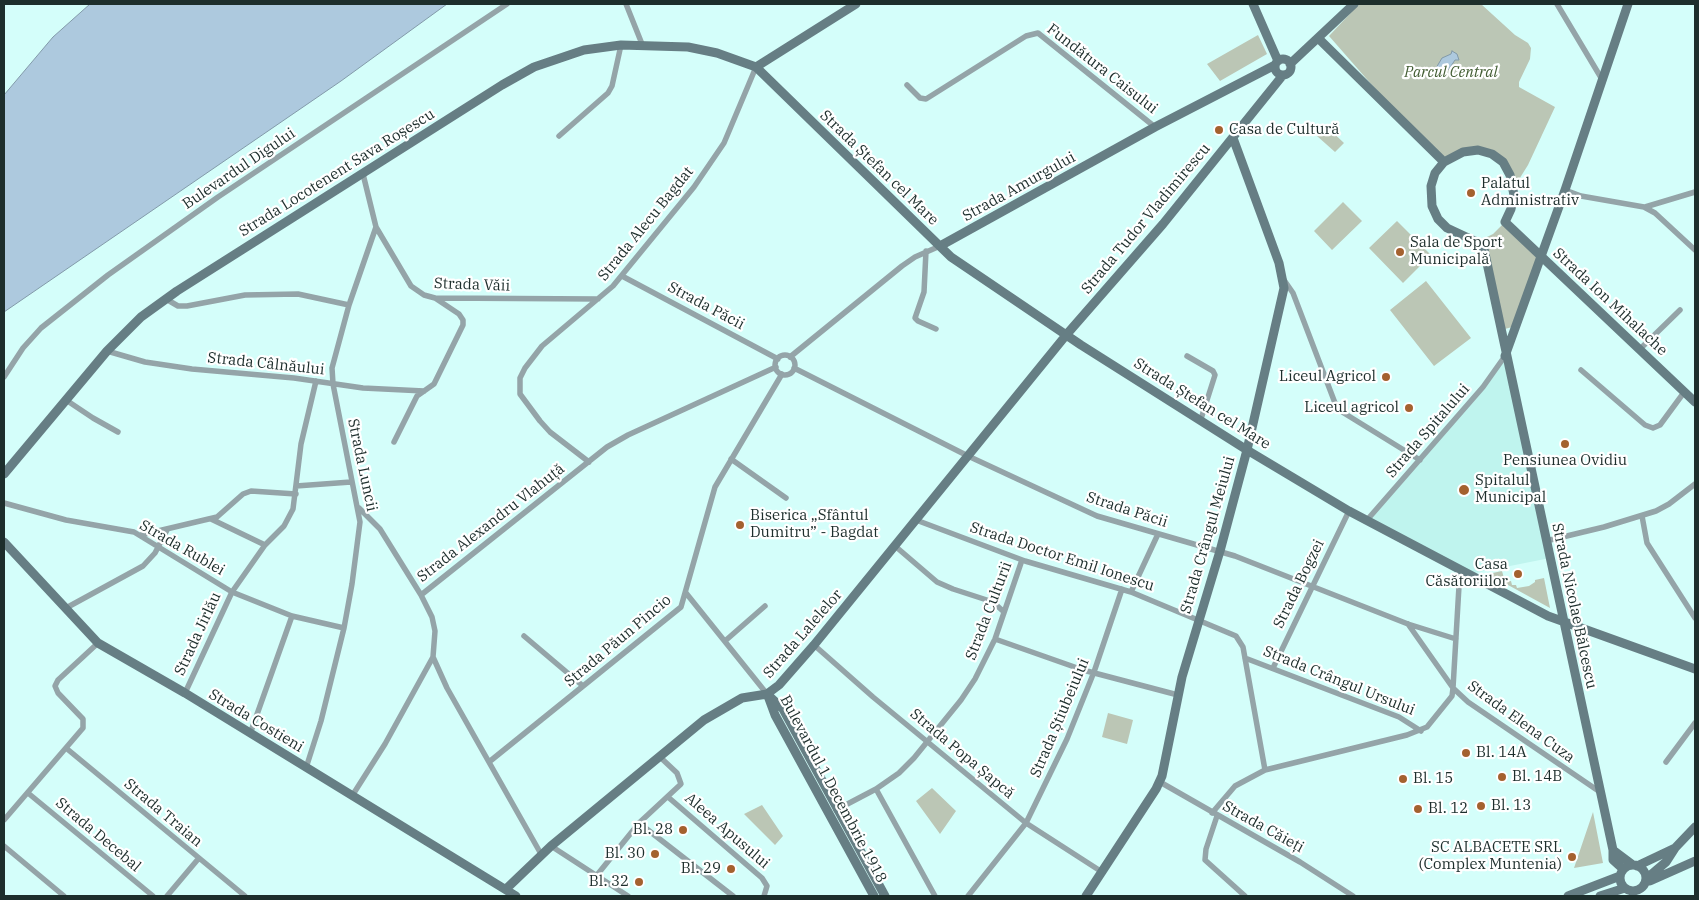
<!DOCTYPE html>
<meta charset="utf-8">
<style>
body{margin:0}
#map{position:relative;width:1699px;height:900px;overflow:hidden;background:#d4fefa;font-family:"IBM Plex Serif",serif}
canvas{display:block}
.frame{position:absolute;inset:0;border:5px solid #1d2e2c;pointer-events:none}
</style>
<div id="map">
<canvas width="1699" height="900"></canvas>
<div class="frame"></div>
</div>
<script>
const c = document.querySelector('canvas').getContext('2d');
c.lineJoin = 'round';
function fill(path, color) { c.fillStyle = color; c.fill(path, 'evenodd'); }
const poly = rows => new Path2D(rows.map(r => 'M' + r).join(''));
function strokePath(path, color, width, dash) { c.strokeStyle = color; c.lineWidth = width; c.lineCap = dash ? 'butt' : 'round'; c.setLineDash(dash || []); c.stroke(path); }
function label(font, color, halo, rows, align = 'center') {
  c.font = font + ' "IBM Plex Serif",serif'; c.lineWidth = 4.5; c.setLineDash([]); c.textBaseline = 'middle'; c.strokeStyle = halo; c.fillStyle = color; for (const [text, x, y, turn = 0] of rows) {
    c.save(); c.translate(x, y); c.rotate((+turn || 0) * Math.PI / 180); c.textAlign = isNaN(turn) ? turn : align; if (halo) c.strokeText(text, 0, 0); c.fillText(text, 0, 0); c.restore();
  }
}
fill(poly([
 [1505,356,1550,558,1470,574,1367,520,1420,460]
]), '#bff4ee');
fill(poly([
 [1359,4,1481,4,1515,35,1528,43,1531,48,1530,59,1519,82,1519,87,1555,107,1528,165,1513,189,1507,168,1478,150,1444,162,1421,141,1329,36],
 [1258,35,1267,54,1220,81,1207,64],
 [1326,126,1344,143,1335,152,1317,136],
 [1343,202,1362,221,1332,250,1314,231],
 [1397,221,1431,255,1403,283,1369,248],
 [1505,222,1542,257,1516,326,1501,330,1484,250,1477,242,1493,234],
 [1426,281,1471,338,1434,366,1390,310],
 [1502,571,1505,582,1511,581,1512,585,1516,585,1517,588,1529,586,1535,582,1535,580,1544,578,1550,608,1488,574],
 [1108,713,1133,720,1127,744,1102,737],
 [932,788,956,811,940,834,916,801],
 [762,805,783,836,775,845,744,814],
 [1593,812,1603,863,1574,868]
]), '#bbc6b5');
const water = poly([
 [90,4,447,4,341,81,4,312,4,95,53,37,90,4],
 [1452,51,1457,54,1459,60,1455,60,1449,69,1435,76,1432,68,1436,68,1442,58,1451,54,1452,51]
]);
fill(water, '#adc9de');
strokePath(water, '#829aa9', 1);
strokePath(poly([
 [626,4,642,44],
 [1557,4,1603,81],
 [907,85,920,98,926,99,1026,36,1038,33,1155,127],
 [559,136,608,93,612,86,621,45],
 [363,174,376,227,411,286,424,295,435,298,598,299],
 [1565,190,1581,196,1644,207,1655,213,1695,250],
 [1645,207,1695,192],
 [926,251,924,292,915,318,918,321,936,329],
 [622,276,778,359],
 [1284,280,1293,293,1335,403,1339,410,1420,460],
 [166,299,178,306,187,306,245,295,298,294,349,305],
 [1640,349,1680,310],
 [107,351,145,362,192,369,294,378,363,388,424,391],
 '775 365a10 10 0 1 1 20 0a10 10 0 1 1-20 0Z',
 [1187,356,1213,371,1215,375,1201,419],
 [790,357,902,266,915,257,940,246],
 [794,368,968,456,1097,516,1235,556,1408,624,1456,639],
 [1581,370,1645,425,1653,428,1660,425,1685,391],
 [4,377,23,348,41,328,108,275,218,197,507,4],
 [66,400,93,418,118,432],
 [394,442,417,396,434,384,463,325,463,320,459,314,435,298],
 [731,459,786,498],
 [589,462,550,432,540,421,520,394,520,378,525,368,542,346,613,286,694,187,724,143,756,67],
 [296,486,351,482],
 [4,503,66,520,134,532,232,592,292,616,344,628],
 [359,508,380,529,421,595],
 [1642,516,1647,543,1695,618],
 [211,519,265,545],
 [916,520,1025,561,1131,592,1236,636,1243,647,1265,770],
 [1367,520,1483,387,1505,356],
 [141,535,217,517,243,494,251,491,296,494],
 [1546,541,1604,527,1656,511,1669,504,1695,484],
 [895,546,937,582,953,589,993,602,1004,612],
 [1460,569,1453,688,1468,702,1600,792],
 [1131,592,1158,534],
 [686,593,767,694],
 [66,608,143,566,155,553,167,530],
 [524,636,583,686],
 [995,639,1083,670,1178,695],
 [725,641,765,606],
 [814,645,873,697,1026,823,1102,872],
 [433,657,447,688,541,854],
 [1245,658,1399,717,1421,731],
 [1273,668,1349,511],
 [185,693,232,592,265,545,284,526,293,509,301,444,316,381],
 [250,734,292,616],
 [66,748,245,896],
 [489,762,681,607,715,487,782,374],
 [1666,762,1695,723],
 [306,768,321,721,344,628,352,584,360,522,333,384,332,368,349,305,376,227],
 [1160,782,1300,862,1353,896],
 [876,789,935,896],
 [28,793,153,896],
 [352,796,385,744,433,657,435,631,432,617,421,595,607,447,628,435,776,367],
 [668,797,762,878,767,886,764,896],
 [836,810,876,789,899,773,914,758,961,700,975,679,995,639,1022,560],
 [1212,813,1235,786,1265,770,1407,735,1427,727,1452,696,1453,688,1408,624],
 [1217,816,1206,849,1205,860,1245,896],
 [4,820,83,728,83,719,58,693,55,686,58,680,98,643],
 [639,823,733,896],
 [4,846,64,896],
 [551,846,628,896],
 [597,875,639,823,681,784,677,773,660,757],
 [167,896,199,858],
 [968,896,1026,823,1067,739,1094,672,1122,589]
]), '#94a4a8', 5.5);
strokePath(poly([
 [1253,4,1278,61],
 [1318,38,1444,162],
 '1275 67a8 8 0 1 1 16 0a8 8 0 1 1-16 0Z',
 [1290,64,1354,4],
 [756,67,856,4],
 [940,246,1155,127,1275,65],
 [1505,356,1565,190,1628,4],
 [4,474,107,351,141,317,177,291,502,85,534,67,584,50,621,45,688,47,717,53,756,67,951,257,1081,345,1247,450,1349,511,1548,616,1695,669],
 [4,542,98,643,185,693,516,896],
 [767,694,783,709,885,896],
 [768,696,775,715,874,896],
 [1613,850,1633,865],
 '1620 878a13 13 0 1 1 26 0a13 13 0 1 1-26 0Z',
 [1637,866,1675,848],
 [1623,869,1613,860,1613,850,1484,249,1477,242,1447,228,1438,219,1432,206,1431,186,1435,173,1444,162,1463,152,1478,150,1492,154,1503,162,1510,175,1514,195,1511,209,1505,222,1695,402],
 [1646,879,1666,862,1675,848,1695,827],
 [1650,881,1695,861],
 [506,889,551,846,704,720,742,698,767,694,779,685,814,645,1067,334,1163,224,1283,75],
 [1086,896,1156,789,1162,776,1182,677,1220,551,1247,450,1284,288,1279,263,1233,138],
 [1568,896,1620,876],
 [1600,896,1625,888]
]), '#667e84', 9);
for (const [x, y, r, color] of [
 [1219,130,5,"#a4612f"],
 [1471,193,5,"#a4612f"],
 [1400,252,5,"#a4612f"],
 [1386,377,5,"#a4612f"],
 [1409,408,5,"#a4612f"],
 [1565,444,5,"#a4612f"],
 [1464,490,6,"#a4612f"],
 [740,525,5,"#a4612f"],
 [1518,574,5,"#a4612f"],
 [1466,753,5,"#a4612f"],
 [1502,777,5,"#a4612f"],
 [1403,779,5,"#a4612f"],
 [1481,806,5,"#a4612f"],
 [1418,809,5,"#a4612f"],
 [683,830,5,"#a4612f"],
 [655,854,5,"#a4612f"],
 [1572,857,5,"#a4612f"],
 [731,869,5,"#a4612f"],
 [639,882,5,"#a4612f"]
]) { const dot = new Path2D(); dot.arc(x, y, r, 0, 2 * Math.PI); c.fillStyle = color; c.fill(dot); strokePath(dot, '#fff', 2); }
label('15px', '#1d2e2c', '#fff', [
 ["Fundătura Caisului",1102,69,38],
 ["Strada Ștefan cel Mare",879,168,44],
 ["Bulevardul Digului",239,169,-34],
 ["Strada Locotenent Sava Roșescu",337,173,-32],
 ["Strada Amurgului",1019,187,-29],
 ["Strada Tudor Vladimirescu",1146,219,-50],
 ["Strada Alecu Bagdat",646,224,-51],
 ["Strada Văii",472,285,2],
 ["Strada Ion Mihalache",1610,302,43],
 ["Strada Păcii",706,306,28],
 ["Strada Câlnăului",266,364,6],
 ["Strada Ștefan cel Mare",1202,404,32],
 ["Strada Spitalului",1428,431,-49],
 ["Strada Luncii",362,465,78],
 ["Strada Păcii",1127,510,18],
 ["Strada Alexandru Vlahuță",491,523,-38],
 ["Strada Crângul Meiului",1208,535,-74],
 ["Strada Rublei",182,548,30],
 ["Strada Doctor Emil Ionescu",1062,557,18],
 ["Strada Bogzei",1299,584,-64],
 ["Strada Nicolae Bălcescu",1574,606,78],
 ["Strada Culturii",989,611,-69],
 ["Strada Jirlău",198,634,-65],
 ["Strada Lalelelor",803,634,-49],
 ["Strada Păun Pincio",618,641,-40],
 ["Strada Crângul Ursului",1339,681,22],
 ["Strada Știubeiului",1060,718,-67],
 ["Strada Costieni",256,721,31],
 ["Strada Elena Cuza",1521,722,36],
 ["Strada Popa Șapcă",962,754,40],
 ["Bulevardul 1 Decembrie 1918",833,789,62],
 ["Strada Traian",163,813,40],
 ["Strada Căieți",1263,827,29],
 ["Aleea Apusului",727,831,41],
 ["Strada Decebal",98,835,40]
]);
label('italic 15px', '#435e34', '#fff', [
 ["Parcul Central",1451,73]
]);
label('15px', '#1d2e2c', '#fff', [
 ["Casa de Cultură",1229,130],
 ["Palatul",1481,184],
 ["Administrativ",1481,201],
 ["Sala de Sport",1410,243],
 ["Municipală",1410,260],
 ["Liceul Agricol",1376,377,"right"],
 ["Liceul agricol",1399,408,"right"],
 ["Pensiunea Ovidiu",1565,461,"center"],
 ["Spitalul",1475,481],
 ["Municipal",1475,498],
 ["Biserica „Sfântul",750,516],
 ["Dumitru” - Bagdat",750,533],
 ["Casa",1508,565,"right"],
 ["Căsătoriilor",1508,582,"right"],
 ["Bl. 14A",1476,753],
 ["Bl. 14B",1512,777],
 ["Bl. 15",1413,779],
 ["Bl. 13",1491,806],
 ["Bl. 12",1428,809],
 ["Bl. 28",673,830,"right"],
 ["SC ALBACETE SRL",1562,848,"right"],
 ["(Complex Muntenia)",1562,865,"right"],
 ["Bl. 30",645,854,"right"],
 ["Bl. 29",721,869,"right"],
 ["Bl. 32",629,882,"right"]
], 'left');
</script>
